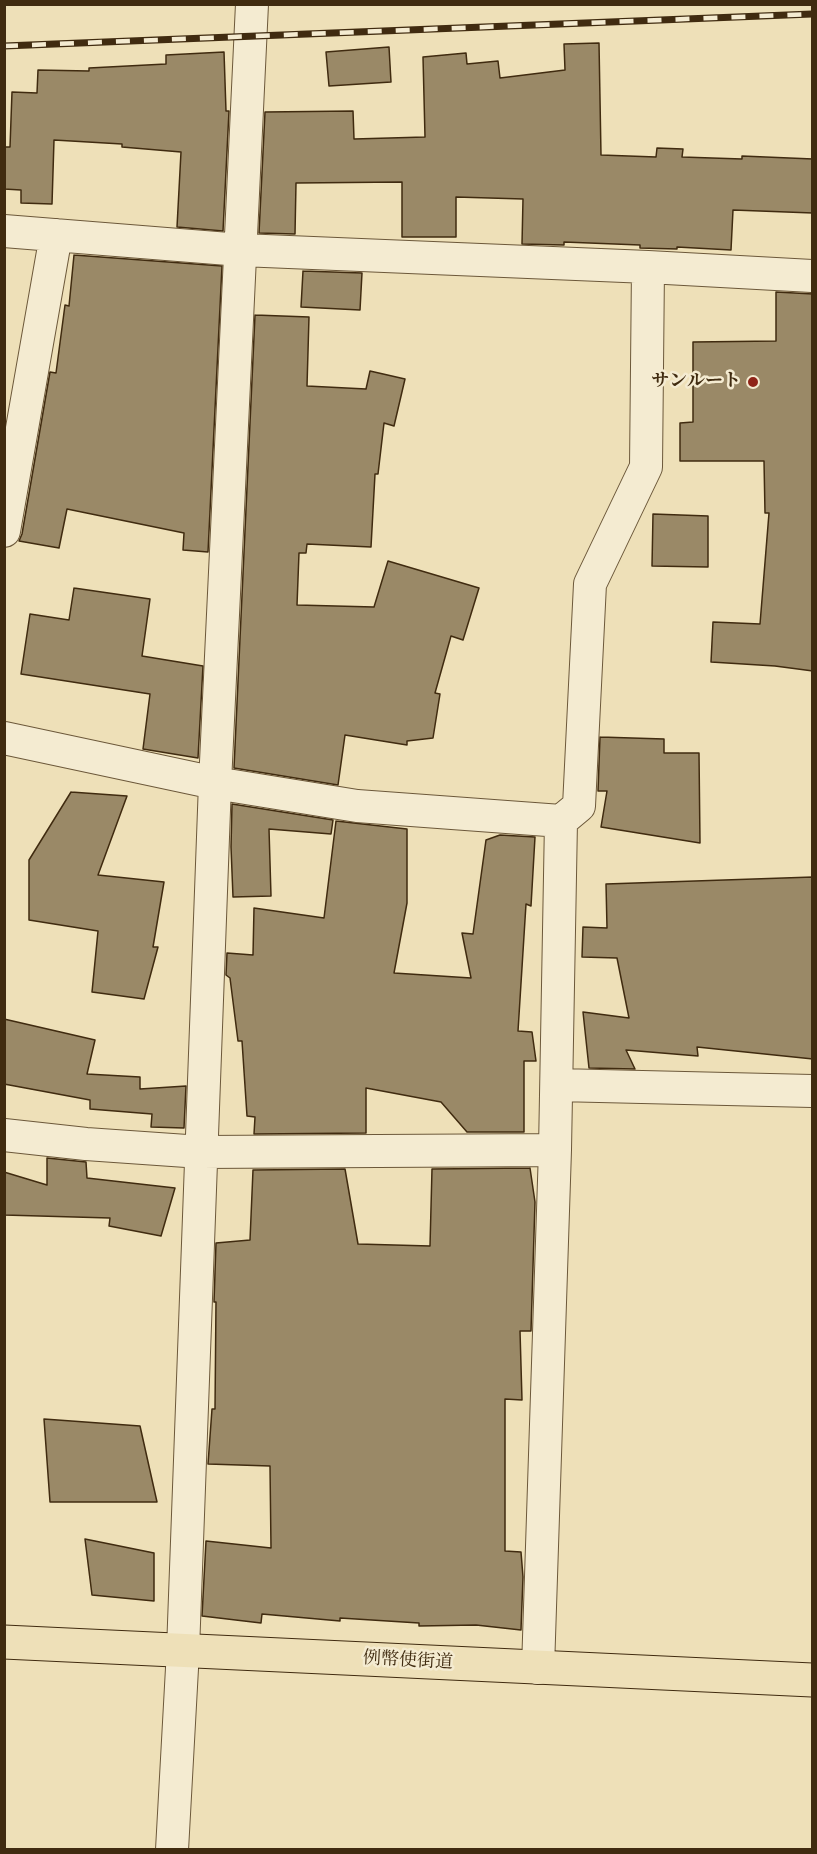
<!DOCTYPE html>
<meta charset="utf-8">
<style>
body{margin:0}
#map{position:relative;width:817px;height:1854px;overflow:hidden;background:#eee0b8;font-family:"IM FELL French Canon",serif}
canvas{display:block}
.frame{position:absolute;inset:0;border:6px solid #402b10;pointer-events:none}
</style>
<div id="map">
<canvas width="817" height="1854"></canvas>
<div class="frame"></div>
</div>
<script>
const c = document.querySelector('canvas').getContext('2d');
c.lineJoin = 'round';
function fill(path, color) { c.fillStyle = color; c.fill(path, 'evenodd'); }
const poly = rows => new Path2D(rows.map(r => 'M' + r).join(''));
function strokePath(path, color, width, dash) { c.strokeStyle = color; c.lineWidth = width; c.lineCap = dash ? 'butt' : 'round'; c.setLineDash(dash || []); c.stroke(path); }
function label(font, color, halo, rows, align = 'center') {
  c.font = font + ' "IM FELL French Canon","Noto Serif JP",serif'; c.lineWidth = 5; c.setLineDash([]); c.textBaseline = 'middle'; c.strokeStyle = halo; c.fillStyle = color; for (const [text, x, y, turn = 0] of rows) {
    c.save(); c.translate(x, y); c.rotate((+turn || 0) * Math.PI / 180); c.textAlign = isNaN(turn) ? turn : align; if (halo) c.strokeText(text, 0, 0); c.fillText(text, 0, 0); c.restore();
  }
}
const building = poly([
 [599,43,601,155,656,157,657,148,683,149,682,157,742,159,742,156,813,159,813,213,733,210,731,250,677,247,677,249,640,248,640,245,564,242,564,245,522,244,523,199,456,197,456,237,402,237,402,182,296,183,295,234,259,233,265,112,353,111,354,139,425,137,423,57,466,53,467,64,498,61,500,78,565,70,564,44,599,43],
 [389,47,391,82,329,86,326,52,389,47],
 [224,52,226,111,229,111,223,231,177,227,181,152,122,147,122,144,54,140,52,204,21,203,21,190,4,189,4,147,10,147,12,92,37,93,38,70,89,71,89,68,166,64,166,55,224,52],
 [74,255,222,266,208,552,183,550,184,533,67,509,59,548,19,541,22,534,50,372,56,373,65,305,69,306,74,255],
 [303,271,362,273,360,310,301,307,303,271],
 [776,292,813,294,813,671,775,666,711,662,713,622,760,624,769,513,765,513,764,461,680,461,680,423,693,422,693,342,776,341,776,292],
 [255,315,309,317,307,386,366,389,370,371,405,379,394,426,384,423,378,474,375,474,371,547,307,544,306,553,299,553,297,605,374,607,388,561,479,588,463,640,451,636,435,693,440,694,433,738,407,741,407,745,345,735,338,785,234,768,255,315],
 [653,514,708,516,708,567,652,566,653,514],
 [74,588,150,599,142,656,203,666,198,758,143,749,150,694,21,674,30,614,69,620,74,588],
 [600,737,664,739,664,753,699,753,700,843,601,827,607,791,598,791,600,737],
 [71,792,127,796,98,875,164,882,153,947,158,947,144,999,92,992,98,931,29,920,29,860,71,792],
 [232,804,333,820,331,834,269,829,271,896,233,897,231,847,232,804],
 [336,821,407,829,407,903,394,973,471,978,462,933,473,934,486,840,500,835,535,837,531,906,526,904,518,1031,532,1032,536,1061,524,1061,524,1132,467,1132,441,1102,366,1088,366,1133,254,1134,255,1117,247,1116,242,1041,238,1041,230,978,226,975,227,953,253,955,254,908,324,918,336,821],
 [813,877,813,1059,697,1047,698,1056,626,1050,635,1069,589,1068,583,1012,629,1018,617,958,582,957,583,927,607,928,606,884,813,877],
 [4,1019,95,1040,87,1074,140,1077,140,1089,186,1086,184,1128,151,1127,152,1114,90,1109,90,1100,4,1084,4,1019],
 [47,1158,86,1162,87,1178,175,1188,161,1236,109,1226,110,1218,4,1215,4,1172,47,1185,47,1158],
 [530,1168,535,1202,531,1331,520,1331,522,1400,505,1399,505,1551,521,1552,523,1577,521,1630,476,1625,419,1626,419,1623,340,1618,340,1621,262,1614,261,1623,202,1616,206,1541,271,1548,270,1466,208,1464,212,1409,215,1409,216,1302,214,1302,216,1243,250,1240,253,1170,345,1169,358,1244,430,1246,432,1169,530,1168],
 [44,1419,140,1426,157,1502,50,1502,44,1419],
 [85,1539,154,1553,154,1601,92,1595,85,1539]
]);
fill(building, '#9a8967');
strokePath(building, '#402b10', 1.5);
const minor = poly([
 [4,231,241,250,648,267,812,276],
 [4,531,56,235],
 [4,738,215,783,357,806,561,821,579,806,590,584,646,467,648,267],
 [557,1085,812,1091],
 [4,1135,86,1144,201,1152,555,1150],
 [538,1668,555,1150,561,821],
 [172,1850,183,1650,215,783,252,4]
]);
const primary = poly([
 [4,1642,812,1680]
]);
strokePath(minor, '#6c583a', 34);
strokePath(primary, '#402b10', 35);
strokePath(minor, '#f4ebd1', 32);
strokePath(primary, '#eee0b8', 33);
const rail = poly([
 [4,46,812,14]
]);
strokePath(rail, '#402b10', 7);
strokePath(rail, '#f4ebd1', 4.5, [14]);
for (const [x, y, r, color] of [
 [753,382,6,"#8f2418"]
]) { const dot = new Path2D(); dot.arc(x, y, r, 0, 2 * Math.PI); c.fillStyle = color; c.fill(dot); strokePath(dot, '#f4ebd1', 2); }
label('bold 18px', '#402b10', '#f4ebd1', [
 ["サンルート",741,382]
], 'right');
label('18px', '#402b10', '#f4ebd1', [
 ["例幣使街道",408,1661,3]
]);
</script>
